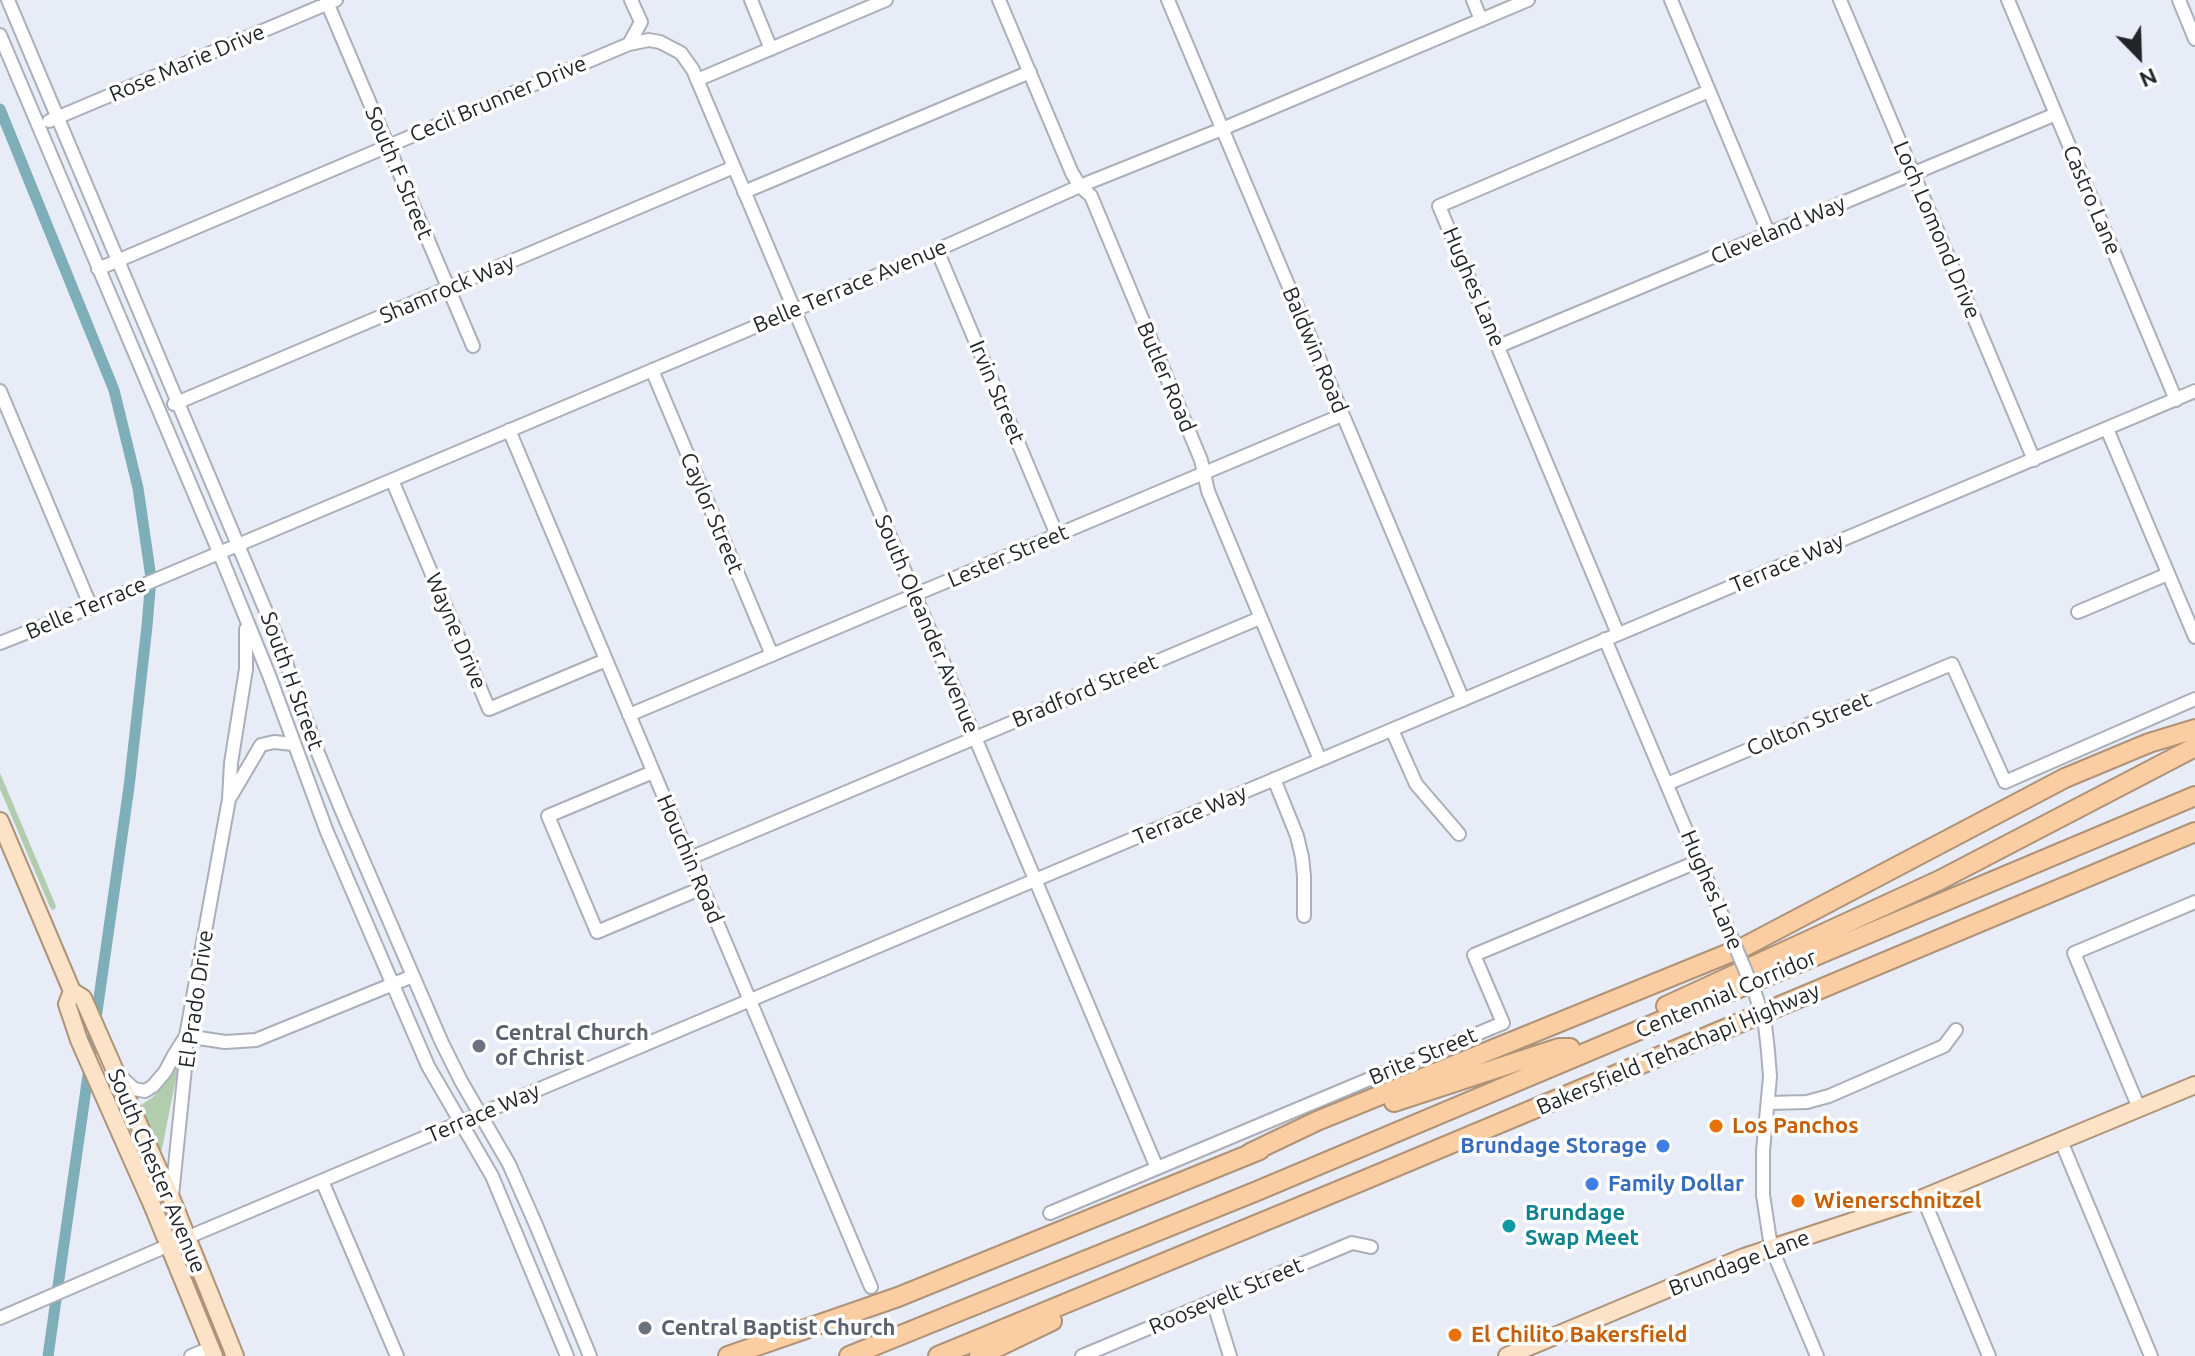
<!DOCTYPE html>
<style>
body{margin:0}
#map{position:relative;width:2195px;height:1356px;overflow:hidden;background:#e7ecf7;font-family:Ubuntu,sans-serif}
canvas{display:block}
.north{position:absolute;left:2099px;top:16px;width:80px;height:80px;-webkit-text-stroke:6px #fff;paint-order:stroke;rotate:157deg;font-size:22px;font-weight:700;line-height:32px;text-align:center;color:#232529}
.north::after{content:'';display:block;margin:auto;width:28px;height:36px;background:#232529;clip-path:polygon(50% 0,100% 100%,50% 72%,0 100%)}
</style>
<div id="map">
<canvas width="2195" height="1356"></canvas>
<div class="north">N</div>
</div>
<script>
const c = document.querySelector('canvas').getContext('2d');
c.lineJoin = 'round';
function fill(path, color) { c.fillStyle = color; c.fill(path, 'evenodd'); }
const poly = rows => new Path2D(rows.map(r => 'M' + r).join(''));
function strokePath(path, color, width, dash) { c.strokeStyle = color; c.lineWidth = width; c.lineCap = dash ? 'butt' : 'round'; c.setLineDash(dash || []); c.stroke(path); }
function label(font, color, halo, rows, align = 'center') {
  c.font = font + ' Ubuntu,sans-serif'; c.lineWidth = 7; c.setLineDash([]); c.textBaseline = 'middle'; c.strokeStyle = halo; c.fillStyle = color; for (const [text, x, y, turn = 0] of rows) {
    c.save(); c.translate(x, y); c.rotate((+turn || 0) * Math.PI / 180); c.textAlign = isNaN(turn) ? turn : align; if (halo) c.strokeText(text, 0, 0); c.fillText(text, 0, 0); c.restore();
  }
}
fill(poly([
 [0,773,56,906,55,909,52,910,50,907,0,789],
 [177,1057,180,1058,162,1149,159,1151,138,1107,153,1097,165,1084]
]), '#b2cdad');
strokePath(poly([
 [0,109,114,390,138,488,151,578,147,626,129,787,48,1356]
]), '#7eaeb8', 11);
const minor = poly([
 [8,0,276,635,318,753,341,809,442,1043,461,1081,509,1164,536,1225,590,1356],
 [326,0,473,346],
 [751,0,771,49],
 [999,0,1072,173,1080,186,1091,196,1201,460,1208,491,1320,760],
 [1168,0,1463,700],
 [1473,0,1481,20],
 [1671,0,1769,234],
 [1840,0,2034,460],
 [2008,0,2176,400],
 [2179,0,2195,39],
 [0,35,219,552,269,675,327,832,393,985,428,1066,492,1176,567,1356],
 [629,44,641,22,631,0],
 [697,80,886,0],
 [49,121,336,0],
 [744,192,1030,72],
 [937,250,1057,535],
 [98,269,629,44,649,40,660,42,681,53,693,70,1157,1168],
 [1499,346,2056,114],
 [652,370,772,655],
 [0,391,91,607],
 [174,404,734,167],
 [2107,429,2195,637],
 [509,430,871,1287],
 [392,480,489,709,606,660],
 [2078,612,2168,574],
 [1618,634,1439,206,1709,91],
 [1605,639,1731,936],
 [0,643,91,607,937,250,1080,186,1222,129,1528,0],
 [629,715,1342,415],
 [1392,730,1416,784,1459,834],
 [653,772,548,816,597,932,702,888],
 [1274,779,1297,836,1302,857,1304,876,1304,916],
 [1667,784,1952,664,2005,782,2195,699],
 [231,796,261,745,274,742,293,744],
 [690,858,1260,618],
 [1768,1051,1770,1077,1763,1151,1763,1195,1771,1247,1817,1356],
 [119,1075,134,1089,145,1091,153,1086,165,1072,174,1055,186,1036,225,1042,256,1040,413,976],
 [1769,1103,1807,1102,1829,1096,1944,1046,1956,1030],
 [2139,1108,2074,953,2195,902],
 [2061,1141,2151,1356],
 [322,1181,397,1356],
 [172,1196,186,1058,186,1036,229,799,231,763,246,669,246,629],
 [1923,1198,1989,1356],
 [1050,1213,1503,1023,1474,955,1699,861],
 [186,1238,2195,391],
 [1213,1301,1230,1356],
 [0,1318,167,1246],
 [191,1356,210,1348],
 [1082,1356,1352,1243,1371,1247]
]);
const major = poly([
 [0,821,72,991,83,998,172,1200,235,1356],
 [72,991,67,1004,79,1040,153,1207,214,1356],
 [1507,1356,1744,1257,1923,1198,2195,1085]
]);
const highway = poly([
 [1666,1006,1940,880,2195,747],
 [1394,1102,1559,1048,1570,1048],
 [1250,1153,1317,1121,1744,947,2065,778,2149,743,2195,729],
 [728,1356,898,1297,1260,1150],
 [849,1356,1257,1191,2195,796],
 [938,1356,1362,1181,2195,832],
 [979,1356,1052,1321]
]);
strokePath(minor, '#aaafb9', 16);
strokePath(major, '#af9378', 20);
strokePath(highway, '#af9378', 22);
strokePath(minor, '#fff', 12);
strokePath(major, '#fce2c7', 16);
strokePath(highway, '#facea2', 18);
const minorBridge = poly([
 [1731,936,1756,996,1765,1025,1768,1051]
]);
strokePath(minorBridge, '#aaafb9', 16, []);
strokePath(minorBridge, '#fff', 12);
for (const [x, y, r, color] of [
 [479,1046,8,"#6b7280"],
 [1716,1126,8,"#e8710a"],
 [1663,1146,8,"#3f7fe0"],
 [1592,1184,8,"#3f7fe0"],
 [1798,1201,8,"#e8710a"],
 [1509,1226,8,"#0f9aa8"],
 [645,1328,8,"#6b7280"],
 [1455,1335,8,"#e8710a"]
]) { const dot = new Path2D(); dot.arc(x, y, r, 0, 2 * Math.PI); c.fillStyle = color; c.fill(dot); strokePath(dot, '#fff', 3); }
label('22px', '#232529', '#fff', [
 ["Rose Marie Drive",187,63,-23],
 ["Cecil Brunner Drive",498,99,-23],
 ["South F Street",399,173,67],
 ["Castro Lane",2092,200,67],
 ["Cleveland Way",1778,230,-23],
 ["Loch Lomond Drive",1937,230,67],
 ["Belle Terrace Avenue",850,286,-23],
 ["Hughes Lane",1474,287,67],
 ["Shamrock Way",447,289,-23],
 ["Baldwin Road",1315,350,67],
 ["Butler Road",1166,377,67],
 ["Irvin Street",997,392,67],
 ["Caylor Street",712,513,67],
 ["Lester Street",1008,556,-23],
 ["Terrace Way",1787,563,-23],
 ["Belle Terrace",86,608,-23],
 ["South Oleander Avenue",927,624,67],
 ["Wayne Drive",456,631,67],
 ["South H Street",292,681,70],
 ["Bradford Street",1085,691,-23],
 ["Colton Street",1809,724,-23],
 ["Terrace Way",1190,815,-23],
 ["Houchin Road",690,859,67],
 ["Hughes Lane",1712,890,67],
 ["Centennial Corridor",1726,994,-23],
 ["El Prado Drive",196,999,-82],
 ["Bakersfield Tehachapi Highway",1678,1049,-23],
 ["Brite Street",1423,1056,-23],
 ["Terrace Way",483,1113,-23],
 ["South Chester Avenue",157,1171,67],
 ["Brundage Lane",1739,1263,-21],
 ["Roosevelt Street",1226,1296,-23]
]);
label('bold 22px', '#5b616d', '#fff', [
 ["Central Church",495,1033],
 ["of Christ",495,1058],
 ["Central Baptist Church",661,1328]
], 'left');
label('bold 22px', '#c56008', '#fff', [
 ["Los Panchos",1732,1126],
 ["Wienerschnitzel",1814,1201],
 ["El Chilito Bakersfield",1471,1335]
], 'left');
label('bold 22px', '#366cbe', '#fff', [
 ["Brundage Storage",1647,1146],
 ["Family Dollar",1608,1184,"left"]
], 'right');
label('bold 22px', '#0d838f', '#fff', [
 ["Brundage",1525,1213],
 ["Swap Meet",1525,1238]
], 'left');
</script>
